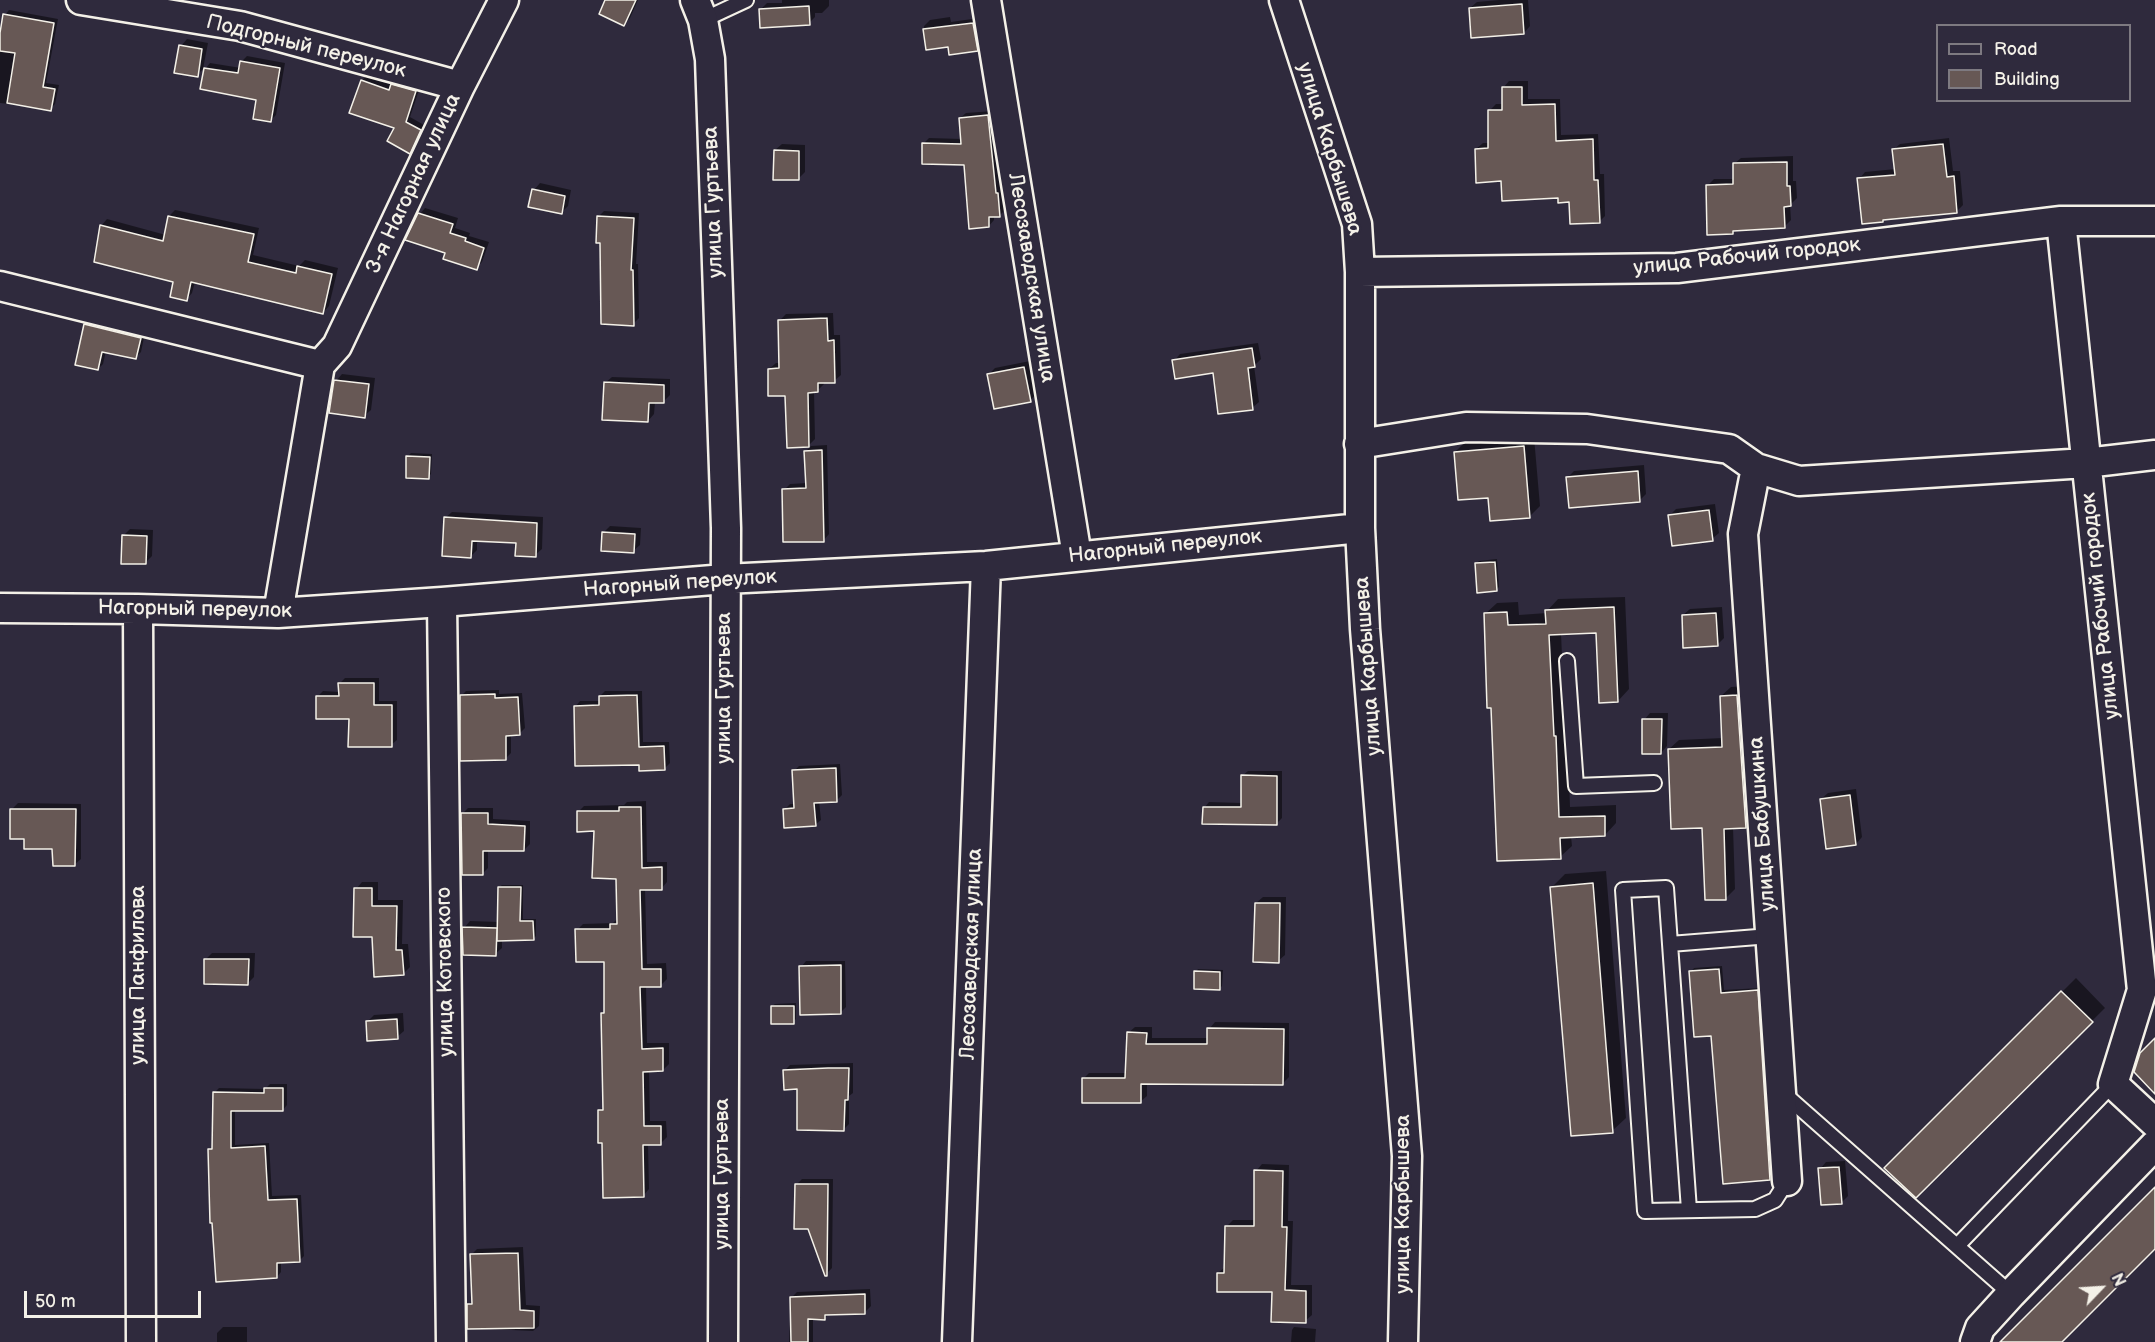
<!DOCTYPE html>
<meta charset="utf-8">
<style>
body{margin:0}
#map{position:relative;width:2155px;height:1342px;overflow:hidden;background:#2f2a3d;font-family:"Balsamiq Sans",sans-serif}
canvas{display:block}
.legend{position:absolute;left:1936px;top:24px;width:195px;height:78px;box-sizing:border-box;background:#2f2a3d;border:2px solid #7e7a81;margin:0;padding:8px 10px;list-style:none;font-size:18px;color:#f4f1e8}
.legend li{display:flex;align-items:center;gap:12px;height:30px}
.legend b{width:30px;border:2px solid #7e7a81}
.north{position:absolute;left:2071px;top:1258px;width:60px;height:60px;-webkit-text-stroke:4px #2f2a3d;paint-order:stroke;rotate:65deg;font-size:16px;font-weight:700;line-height:24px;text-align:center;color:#f4f1e8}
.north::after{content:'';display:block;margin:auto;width:21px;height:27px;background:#f4f1e8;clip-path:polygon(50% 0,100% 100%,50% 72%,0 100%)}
.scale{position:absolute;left:24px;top:1291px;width:177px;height:27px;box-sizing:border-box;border:3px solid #f4f1e8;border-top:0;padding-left:8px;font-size:18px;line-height:21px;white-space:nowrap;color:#f4f1e8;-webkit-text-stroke:4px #2f2a3d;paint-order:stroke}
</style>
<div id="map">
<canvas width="2155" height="1342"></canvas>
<ul class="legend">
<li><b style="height:8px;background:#2f2a3d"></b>Road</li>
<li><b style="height:16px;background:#675855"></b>Building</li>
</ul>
<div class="north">N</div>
<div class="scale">50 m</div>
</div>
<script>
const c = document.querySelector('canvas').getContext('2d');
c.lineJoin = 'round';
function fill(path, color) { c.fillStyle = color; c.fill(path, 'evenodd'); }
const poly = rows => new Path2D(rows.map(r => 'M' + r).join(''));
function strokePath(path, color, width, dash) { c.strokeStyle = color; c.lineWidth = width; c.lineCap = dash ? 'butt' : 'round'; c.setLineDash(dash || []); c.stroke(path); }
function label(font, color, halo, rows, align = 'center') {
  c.font = font + ' "Balsamiq Sans",sans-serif'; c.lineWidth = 4.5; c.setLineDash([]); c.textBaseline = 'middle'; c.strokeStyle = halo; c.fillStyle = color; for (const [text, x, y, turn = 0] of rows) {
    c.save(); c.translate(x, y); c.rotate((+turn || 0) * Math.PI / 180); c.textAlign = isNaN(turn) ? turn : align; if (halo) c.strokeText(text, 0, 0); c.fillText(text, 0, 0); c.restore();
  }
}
fill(poly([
 [607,0,638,0,630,18,624,24],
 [782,0,829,0,829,6,822,13,815,13,815,17,809,23,760,10,767,3,782,3],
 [1499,0,1528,0,1530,26,1524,33,1470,8,1477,2],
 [9,10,58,19,46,83,59,85,55,104,50,109,12,102,9,104,0,103,0,35,5,15],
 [950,17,951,22,979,18,983,44,977,50,949,45,927,49,924,26,930,20],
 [187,39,208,43,203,69,197,75,181,46],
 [247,56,285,63,276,115,270,121,258,98,205,69,210,63,241,68,242,61],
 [366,76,393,85,397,81,420,87,410,117,424,125,414,147,410,152,397,127,362,81],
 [1509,81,1528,81,1528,99,1560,99,1561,135,1598,134,1600,174,1604,174,1605,216,1599,222,1570,201,1503,180,1476,149,1483,143,1490,143,1490,110,1496,104,1503,104,1503,88],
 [993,111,1001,189,1003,188,1005,210,1000,215,994,216,994,220,989,226,965,163,923,144,929,138,962,139,960,118,966,113],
 [1949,138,1953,171,1960,171,1963,205,1957,211,1859,179,1865,172,1896,169,1893,150,1900,144],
 [782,144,805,145,805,172,798,179,775,150],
 [1793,156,1793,181,1796,181,1797,198,1790,205,1791,220,1784,227,1736,229,1732,233,1707,186,1714,179,1735,179,1734,164,1741,158],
 [540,183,571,190,568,206,561,213,534,190],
 [425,208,458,218,455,228,470,233,469,236,489,242,482,262,476,268,447,252,420,214],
 [175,210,259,228,253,255,299,266,305,260,338,268,329,306,323,313,195,282,192,293,186,300,175,280,101,226,107,219,166,235,169,216],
 [604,211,639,213,636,264,638,264,639,318,633,324,601,242,598,217],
 [833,313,834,335,840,335,841,375,834,381,824,381,824,384,817,391,814,391,815,439,809,445,787,394,769,369,776,363,781,363,780,320,786,314],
 [91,319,145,333,141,352,136,357,106,351,103,364,98,369,86,325],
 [1258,343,1261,359,1254,366,1259,402,1252,408,1214,372,1174,361,1180,354],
 [1030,361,1037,394,1030,400,989,374,995,368],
 [342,374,375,378,371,410,364,416,336,381],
 [612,377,670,379,670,395,663,402,655,402,654,414,648,421,605,383],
 [1534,437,1540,506,1530,516,1455,452,1465,442],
 [827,445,829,534,824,540,784,490,790,484,807,483,805,452,811,446],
 [411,453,432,454,431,474,428,477,408,456],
 [1644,465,1646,494,1639,501,1568,477,1574,471],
 [1715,504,1719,533,1712,539,1670,515,1676,509],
 [452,512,543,517,542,549,535,555,518,542,477,540,477,550,471,556,445,518],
 [610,526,641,528,640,545,633,551,603,533],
 [130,529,153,530,152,556,145,563,123,536],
 [1497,559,1499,587,1496,590,1476,564,1479,561],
 [1625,597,1629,689,1618,701,1597,632,1561,633,1565,725,1567,725,1570,807,1616,805,1616,823,1605,835,1571,836,1572,846,1560,857,1493,706,1485,614,1497,603,1518,602,1519,615,1547,613,1547,611,1558,599],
 [1722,607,1724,638,1717,645,1683,615,1690,609],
 [345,678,379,678,379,701,397,701,397,740,391,745,318,696,323,691,340,692,340,683],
 [1747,686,1755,817,1746,826,1733,827,1735,889,1726,898,1703,827,1669,749,1679,740,1723,738,1721,696,1731,687],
 [499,690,499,694,522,693,525,728,520,733,511,734,511,753,506,758,461,696,466,691],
 [605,691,642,691,643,742,669,742,670,763,664,769,641,764,575,707,580,701,600,701,600,696],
 [1650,713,1668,713,1667,746,1661,753,1644,720],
 [840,764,842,795,837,800,819,801,821,820,815,825,785,809,790,804,795,804,794,771,799,766],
 [1248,771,1282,771,1282,818,1276,824,1204,808,1209,802,1242,803,1242,776],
 [1856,789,1862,837,1856,844,1821,799,1828,793],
 [646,801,647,862,667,862,667,882,661,889,645,889,647,964,666,963,667,979,661,985,646,985,647,1043,669,1043,669,1064,663,1070,649,1070,650,1121,666,1121,667,1137,661,1143,648,1143,649,1189,643,1196,603,1141,599,1111,605,1105,603,1014,606,1011,605,960,577,930,583,924,613,923,618,918,617,878,596,830,578,812,584,806,624,805,627,802],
 [18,803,81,804,81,859,74,865,54,848,26,837,12,809],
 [468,808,493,808,493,819,530,821,530,844,524,850,488,849,488,868,482,874,463,813],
 [1606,871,1626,1118,1612,1131,1552,887,1565,874],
 [362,882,378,882,378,900,403,900,402,944,408,944,410,967,404,973,373,936,356,889],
 [502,885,523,885,523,919,536,919,536,936,533,939,502,939,502,948,495,954,464,928,470,921,499,922,499,887],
 [1263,897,1286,897,1285,955,1278,961,1256,903],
 [212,953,255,953,254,977,248,983,206,959],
 [806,961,845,961,846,1007,841,1012,801,967],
 [1722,966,1724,990,1761,988,1773,1175,1770,1178,1691,972,1694,968],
 [1198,969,1223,970,1222,986,1220,988,1196,972],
 [2076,978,2105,1008,1916,1196,1886,1168],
 [796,1003,796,1019,793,1022,772,1006,775,1004],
 [403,1013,404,1031,397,1037,368,1021,374,1015],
 [1215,1022,1289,1023,1289,1077,1283,1083,1147,1083,1147,1096,1140,1102,1083,1079,1089,1073,1127,1073,1128,1033,1135,1027,1152,1027,1152,1038,1208,1038,1209,1029],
 [853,1063,853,1093,849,1096,849,1124,844,1129,799,1088,784,1071,790,1065],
 [270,1084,287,1084,287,1105,283,1110,235,1109,235,1145,269,1143,272,1196,301,1195,304,1256,299,1261,281,1261,281,1272,277,1277,210,1149,214,1146,214,1093,219,1088,265,1089],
 [1845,1161,1848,1196,1841,1203,1820,1169,1826,1162],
 [1262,1164,1289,1165,1288,1221,1293,1221,1291,1285,1312,1285,1312,1315,1305,1321,1273,1291,1218,1273,1226,1266,1227,1226,1233,1220,1255,1220,1256,1171],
 [802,1179,833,1179,832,1268,826,1274,796,1185],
 [523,1247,526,1305,540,1306,539,1326,533,1331,469,1328,469,1305,473,1300,471,1255,477,1249],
 [870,1289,871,1306,865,1312,830,1313,824,1319,813,1318,813,1342,789,1342,791,1298,797,1292],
 [223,1327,247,1327,247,1342,217,1342,217,1333],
 [1294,1327,1316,1329,1315,1342,1291,1342,1292,1330]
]), '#0007');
const building = poly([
 [605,0,636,0,624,26,599,14,605,0],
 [1522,4,1524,34,1471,38,1469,8,1522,4],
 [809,6,810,25,760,28,759,9,809,6],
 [3,14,54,23,43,87,55,89,51,111,7,103,15,53,0,51,0,33,3,14],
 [973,23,978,51,949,55,948,47,926,50,923,29,973,23],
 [179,45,202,49,198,77,174,73,179,45],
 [240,61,280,68,271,122,253,119,256,100,200,89,204,68,238,73,240,61],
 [361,80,389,90,391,84,416,91,406,122,421,130,410,154,387,141,394,128,349,113,361,80],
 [1502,87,1522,87,1522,105,1555,104,1556,141,1593,139,1594,180,1598,180,1600,223,1570,224,1569,202,1558,203,1558,198,1502,201,1501,181,1476,183,1475,149,1488,148,1488,110,1502,110,1502,87],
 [988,115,996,193,998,193,1000,217,989,217,989,227,969,229,964,165,922,164,922,143,961,144,959,118,988,115],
 [1943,144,1947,177,1954,176,1957,213,1883,220,1883,222,1862,224,1857,178,1895,175,1892,149,1943,144],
 [774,150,799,151,799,180,773,180,774,150],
 [1787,162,1787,186,1790,186,1791,206,1784,207,1785,228,1733,231,1733,234,1707,235,1706,185,1733,184,1733,163,1787,162],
 [532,189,565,196,562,214,528,207,532,189],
 [418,213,453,224,450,233,466,238,465,241,484,248,477,270,443,259,445,253,405,240,418,213],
 [168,216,254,234,248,262,296,273,297,266,332,274,323,314,191,282,187,301,170,297,173,282,94,262,100,225,163,241,168,216],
 [597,216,634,218,631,270,633,270,634,326,601,324,600,243,596,243,597,216],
 [827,318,828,341,834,340,835,383,818,383,818,392,808,393,809,447,787,448,785,396,768,396,768,369,779,368,778,320,827,318],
 [84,324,141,338,136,359,102,352,98,370,75,365,84,324],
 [1252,348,1255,367,1248,368,1253,410,1218,414,1213,373,1175,379,1172,360,1252,348],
 [1024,367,1031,402,994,409,987,374,1024,367],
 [334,380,369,384,365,418,329,413,334,380],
 [604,382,664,385,664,403,649,403,648,422,602,420,604,382],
 [1524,446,1530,518,1490,521,1488,498,1458,500,1454,452,1524,446],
 [822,450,824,542,783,542,782,489,806,488,804,451,822,450],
 [406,456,430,457,429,479,406,478,406,456],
 [1638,471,1640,502,1569,508,1566,477,1638,471],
 [1709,510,1713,541,1672,546,1668,515,1709,510],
 [444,517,537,523,536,557,515,556,516,543,472,541,471,558,442,556,444,517],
 [602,532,635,534,634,553,601,551,602,532],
 [122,535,147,536,146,564,121,564,122,535],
 [1495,562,1497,591,1477,593,1475,563,1495,562],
 [1614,607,1618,702,1599,703,1596,633,1549,635,1554,736,1556,736,1559,817,1605,816,1605,836,1560,838,1561,859,1497,861,1491,708,1487,708,1484,613,1507,612,1508,625,1546,624,1545,610,1614,607],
 [1716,613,1718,646,1683,648,1682,615,1716,613],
 [338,683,374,683,374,705,392,705,392,747,348,747,349,719,316,719,316,696,339,696,338,683],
 [495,694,495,698,518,697,520,735,506,736,506,760,460,761,460,695,495,694],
 [637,695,639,747,664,746,665,770,639,771,639,765,575,766,574,706,599,705,599,696,637,695],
 [1737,695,1746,828,1724,829,1726,900,1705,900,1702,828,1671,829,1668,749,1722,747,1720,696,1737,695],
 [1642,719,1662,719,1661,754,1642,754,1642,719],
 [836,768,837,802,814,803,816,826,784,828,783,809,794,808,792,770,836,768],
 [1241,775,1277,776,1277,825,1202,824,1203,807,1241,807,1241,775],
 [1850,795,1856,845,1826,849,1820,799,1850,795],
 [619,807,641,807,642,868,662,867,662,890,640,890,642,969,661,969,661,987,640,987,642,1049,663,1048,663,1071,643,1072,644,1126,661,1126,661,1145,643,1145,644,1197,603,1198,602,1143,598,1143,598,1110,603,1110,601,1013,604,1013,604,962,576,962,575,929,610,929,610,924,617,924,616,879,592,878,594,831,577,832,577,811,619,811,619,807],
 [10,809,76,809,75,866,53,866,52,849,24,849,24,839,10,839,10,809],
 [461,813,488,813,488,824,525,826,524,851,483,851,483,875,462,875,461,813],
 [1593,883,1613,1133,1571,1136,1550,887,1593,883],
 [498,887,521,887,520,921,533,921,534,940,497,941,498,887],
 [354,888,372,888,372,906,397,906,396,950,402,950,404,975,374,977,372,937,353,937,354,888],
 [1255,903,1280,903,1279,963,1253,962,1255,903],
 [462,927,497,928,496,956,463,955,462,927],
 [204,959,249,959,248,985,204,984,204,959],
 [841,965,841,1014,800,1015,799,966,841,965],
 [1719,969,1721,993,1758,990,1770,1180,1723,1184,1711,1036,1694,1037,1689,971,1719,969],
 [1194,971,1220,972,1220,990,1194,989,1194,971],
 [2061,991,2093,1022,1916,1198,1884,1168,2061,991],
 [771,1006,794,1006,794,1024,771,1024,771,1006],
 [397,1019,398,1039,367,1041,366,1021,397,1019],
 [1207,1028,1284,1029,1283,1085,1141,1084,1141,1103,1082,1103,1082,1078,1125,1078,1127,1032,1147,1033,1146,1044,1207,1044,1207,1028],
 [2155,1038,2155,1094,2134,1072,2140,1053,2155,1038],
 [828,1068,849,1068,848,1100,845,1100,844,1131,797,1130,797,1089,784,1090,783,1070,828,1068],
 [264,1088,283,1088,283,1111,231,1111,231,1148,265,1146,268,1200,297,1199,300,1262,277,1263,277,1278,216,1282,212,1223,210,1223,208,1149,212,1149,213,1092,264,1093,264,1088],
 [1839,1167,1842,1204,1821,1205,1818,1168,1839,1167],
 [1254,1170,1283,1171,1282,1227,1287,1227,1285,1290,1306,1291,1306,1323,1271,1322,1272,1292,1217,1292,1217,1273,1224,1273,1225,1226,1254,1226,1254,1170],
 [795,1184,828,1184,827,1276,825,1276,808,1229,794,1229,795,1184],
 [2155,1187,2155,1249,2062,1342,2000,1342,2155,1187],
 [518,1253,520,1310,534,1311,534,1328,467,1329,467,1304,472,1304,470,1254,518,1253],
 [865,1294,865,1314,825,1315,825,1320,808,1319,808,1342,791,1342,790,1297,865,1294]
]);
fill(building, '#675855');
strokePath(building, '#f4f1e8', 1.5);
const lane = poly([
 [703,20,746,0],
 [1567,661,1576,786,1654,783],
 [1670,944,1770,936],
 [1782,1092,2011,1294],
 [1689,1210,1666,888,1623,890,1645,1211,1755,1209,1775,1200,1787,1181],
 [1957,1246,2113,1084]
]);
const street = poly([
 [81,0,240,26,460,86],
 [695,0,703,20,710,59,726,528,723,1342],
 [986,0,1077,556],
 [1284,0,1357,224,1360,272,1360,528,1365,629,1407,1156,1403,1342],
 [2061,221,2142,990,2113,1084,2155,1123],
 [1360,272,1677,268,2061,221,2155,221],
 [0,286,320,365],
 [1359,444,1466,427,1587,429,1729,449,1756,468,1799,481,2086,463,2155,455],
 [1756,468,1743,534,1787,1181],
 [442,602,451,1342],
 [0,608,138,609,278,613,442,602,725,579,986,566,1360,528],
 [138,609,141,1342],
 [278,613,320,365,337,346,460,86,504,0],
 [957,1342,986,566],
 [1975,1342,1980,1328,2011,1294,2155,1145]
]);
strokePath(lane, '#f4f1e8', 18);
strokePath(street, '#f4f1e8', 33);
strokePath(lane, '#2f2a3d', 14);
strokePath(street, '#2f2a3d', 28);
label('21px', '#f4f1e8', '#2f2a3d', [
 ["Подгорный переулок",306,47,14],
 ["улица Карбышева",1329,149,73],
 ["3-я Нагорная улица",414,184,-65],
 ["улица Гуртьева",714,202,-92],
 ["улица Рабочий городок",1747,257,-6],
 ["Лесозаводская улица",1031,278,81],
 ["Нагорный переулок",1165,547,-6],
 ["Нагорный переулок",680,584,-4],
 ["улица Рабочий городок",2101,606,-96],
 ["Нагорный переулок",195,610,1],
 ["улица Карбышева",1369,666,-94],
 ["улица Гуртьева",725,688,-90],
 ["улица Бабушкина",1763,824,-94],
 ["Лесозаводская улица",972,954,-88],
 ["улица Котовского",446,972,-91],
 ["улица Панфилова",139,975,-90],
 ["улица Гуртьева",723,1174,-90],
 ["улица Карбышева",1404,1204,-90]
]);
</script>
